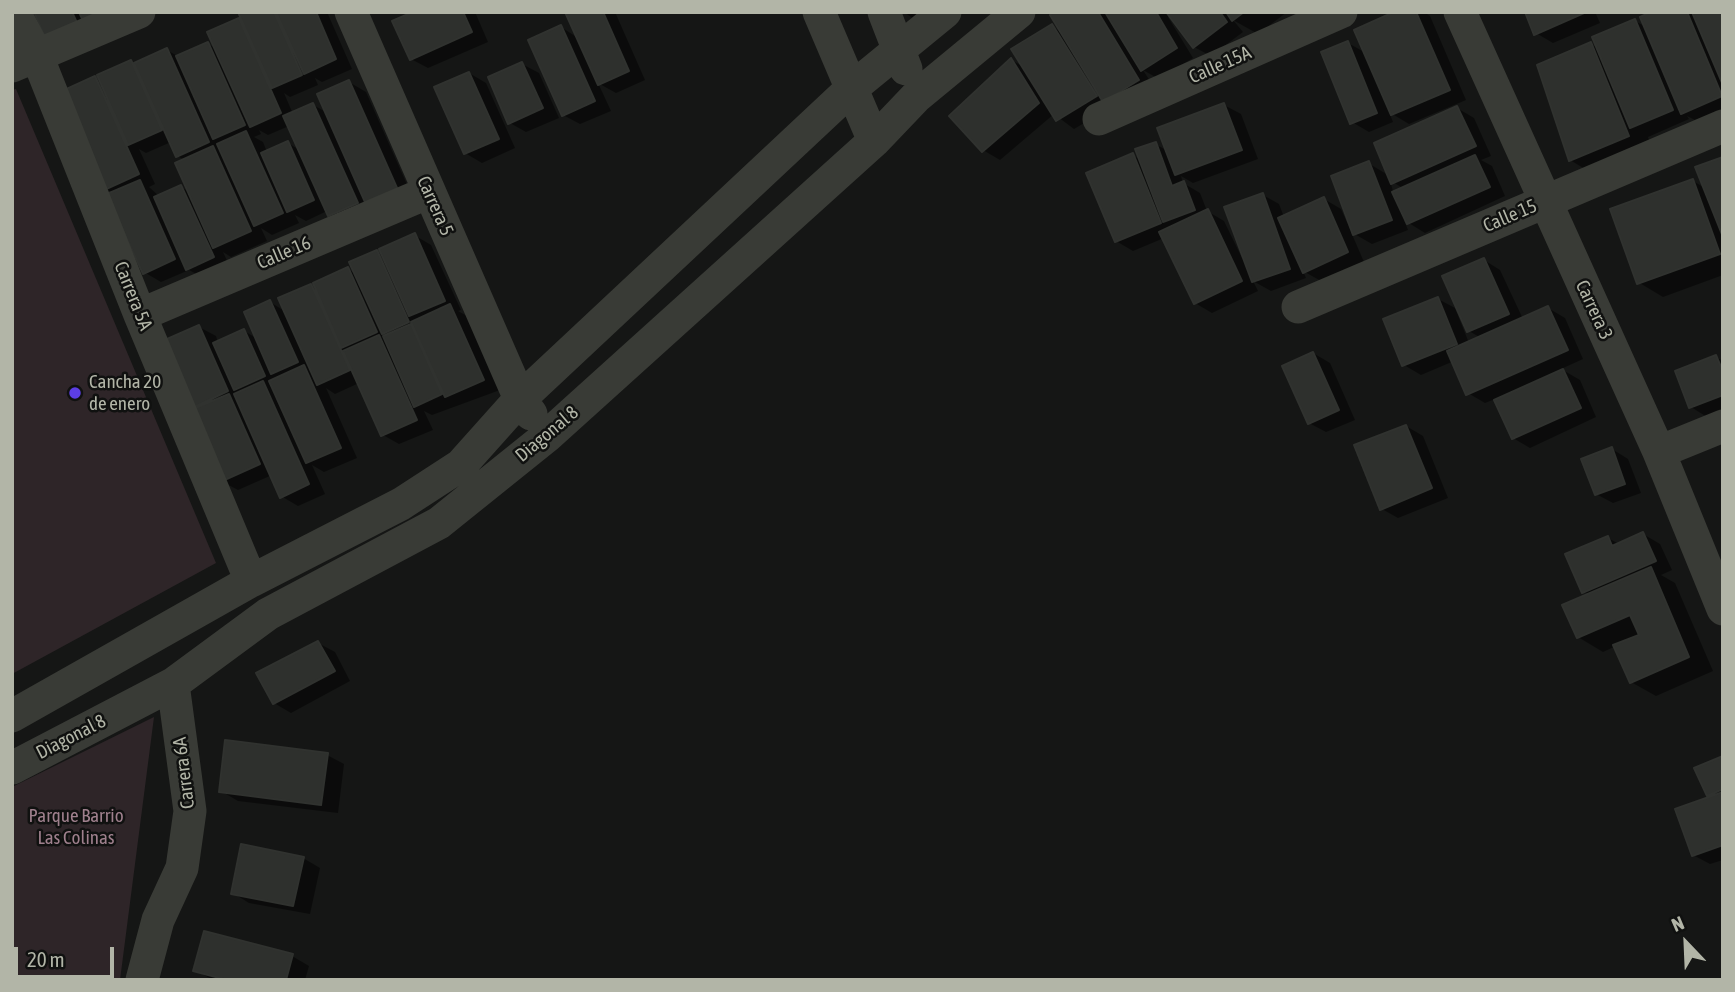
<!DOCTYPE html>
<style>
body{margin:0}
#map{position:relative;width:1735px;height:992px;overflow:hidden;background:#151615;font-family:"Asap Condensed",sans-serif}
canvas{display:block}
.frame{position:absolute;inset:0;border:14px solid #b2b5a7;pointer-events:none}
.north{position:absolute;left:1651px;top:908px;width:70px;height:70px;-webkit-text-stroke:5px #101110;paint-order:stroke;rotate:337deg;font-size:19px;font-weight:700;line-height:28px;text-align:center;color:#b2b5a7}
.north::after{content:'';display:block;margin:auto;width:24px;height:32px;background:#b2b5a7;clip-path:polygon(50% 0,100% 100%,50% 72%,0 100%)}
.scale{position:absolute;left:14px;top:947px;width:100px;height:32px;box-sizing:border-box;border:4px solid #b2b5a7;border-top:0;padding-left:9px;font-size:21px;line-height:24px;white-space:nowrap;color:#b2b5a7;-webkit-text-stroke:5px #101110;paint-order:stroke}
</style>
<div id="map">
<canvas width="1735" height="992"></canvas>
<div class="frame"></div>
<div class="north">N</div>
<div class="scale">20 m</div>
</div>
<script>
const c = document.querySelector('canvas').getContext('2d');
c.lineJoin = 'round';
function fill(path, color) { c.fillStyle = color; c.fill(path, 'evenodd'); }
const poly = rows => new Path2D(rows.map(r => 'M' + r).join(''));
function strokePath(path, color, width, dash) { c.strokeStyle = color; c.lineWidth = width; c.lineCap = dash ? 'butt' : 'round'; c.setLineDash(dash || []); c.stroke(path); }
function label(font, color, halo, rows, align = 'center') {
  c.font = font + ' "Asap Condensed",sans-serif'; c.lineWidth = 5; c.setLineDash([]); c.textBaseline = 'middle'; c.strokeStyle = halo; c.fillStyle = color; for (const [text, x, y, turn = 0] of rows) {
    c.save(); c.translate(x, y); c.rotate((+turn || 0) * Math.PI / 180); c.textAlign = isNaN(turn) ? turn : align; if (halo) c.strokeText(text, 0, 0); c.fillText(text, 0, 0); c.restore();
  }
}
fill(poly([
 [16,89,216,563,12,674,12,90],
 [154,717,120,980,12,980,12,787]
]), '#2e2528');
fill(poly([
 [36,12,128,12,93,34],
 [240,12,327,12,352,69,322,82,315,78,318,85,290,97,284,93,293,114,313,105,328,113,349,82,366,92,413,198,346,225,327,211,306,221,295,215,299,223,272,235,261,228,267,241,231,257,223,252,230,267,204,278,189,270,161,282,144,272,114,193,105,189,95,78,102,82,130,61,135,64,167,50,179,57,208,44,217,49,210,33,243,19],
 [289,126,301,151,288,143,267,152,263,142,254,137,261,134,259,130,268,135],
 [171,142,177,156,185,160,190,192,181,187,159,196,149,187,155,184,139,149,146,153],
 [414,12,475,12,488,42,428,68,411,59],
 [567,12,615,12,645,80,616,93,598,83,611,111,580,124,563,115,561,27,578,38],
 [904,12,937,12,922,25],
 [1058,12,1287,12,1258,34,1233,20,1243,32,1211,56,1194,47,1170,16,1168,17,1193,58,1159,79,1143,70,1155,89,1113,106,1074,129,1054,114,1000,160,983,150,1011,60,1026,68,1052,26,1062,33],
 [1398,12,1424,12,1430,16,1466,100,1409,124,1389,112,1393,122,1369,132,1352,122,1348,43,1366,53],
 [1527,12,1595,12,1600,23,1553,43,1536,33],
 [1655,12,1723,12,1723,112,1699,122,1687,116,1689,119,1648,137,1653,150,1595,175,1570,160,1591,44,1599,49,1635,21,1646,27],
 [522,64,539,73,559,118,526,132,510,123],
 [469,73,486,83,515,148,482,163,465,153],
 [1224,105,1241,114,1258,159,1193,183,1181,176,1183,183,1200,193,1207,211,1224,221,1242,258,1263,195,1279,204,1284,217,1324,199,1341,209,1350,229,1352,228,1368,163,1388,175,1394,194,1404,189,1393,182,1457,108,1474,118,1491,156,1481,160,1492,166,1505,196,1425,233,1404,220,1408,230,1372,244,1351,232,1364,262,1321,281,1303,271,1306,278,1271,291,1253,281,1258,291,1212,313,1195,303,1164,238,1133,251,1116,241,1132,155,1141,160,1155,144,1168,151],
 [1723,159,1723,275,1663,297,1638,282,1693,181,1705,188],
 [414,235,431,245,461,310,458,311,467,316,500,390,432,415,424,411,433,430,399,444,383,435,359,383,335,394,326,388,357,458,324,472,312,465,325,494,298,506,281,496,272,475,238,490,221,481,191,412,199,327,216,336,218,343,244,331,258,339,270,302,286,312,311,286,318,290,348,269,356,274,377,252,384,255],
 [1484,260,1500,270,1523,319,1548,308,1565,318,1583,359,1561,369,1580,380,1596,417,1530,448,1513,438,1495,399,1485,403,1468,393,1454,361,1421,375,1404,365,1438,299,1455,308,1469,343,1481,338,1469,331],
 [1313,353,1330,363,1355,420,1326,432,1309,423],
 [1716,357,1723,361,1723,411,1707,417,1691,407],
 [1406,426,1423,436,1448,498,1398,518,1382,509],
 [1612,449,1628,459,1641,493,1613,503,1596,494],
 [1643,534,1660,544,1672,570,1661,575,1675,583,1713,671,1656,696,1631,682,1616,646,1603,652,1578,637,1590,595,1583,591,1608,538,1619,544],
 [318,643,335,652,350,681,291,713,274,703],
 [327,755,344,764,338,813,238,801,221,791],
 [1723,758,1723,860,1710,864,1693,855,1713,798,1708,795],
 [303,858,320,868,310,914,249,903,233,893],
 [292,956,309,966,305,980,213,980,195,970]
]), '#0007');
const building = poly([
 [34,12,72,12,78,25,46,39,34,12],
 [79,12,103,12,83,21,79,12],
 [238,12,274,12,302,75,272,88,238,12],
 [276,12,316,12,336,59,304,74,276,12],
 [413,12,463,12,472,32,410,60,392,21,413,12],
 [565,12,603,12,629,71,598,85,565,12],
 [1054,12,1098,12,1139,80,1103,102,1050,15,1054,12],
 [1105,12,1156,12,1177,48,1141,71,1105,12],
 [1166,12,1220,12,1227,22,1193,48,1166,12],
 [1226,12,1244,12,1232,21,1226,12],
 [1394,12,1416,12,1450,90,1391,115,1354,30,1394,12],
 [1525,12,1584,12,1584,13,1534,35,1525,12],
 [1651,12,1687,12,1722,96,1681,114,1640,17,1651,12],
 [1692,12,1723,12,1723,85,1692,12],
 [239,18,281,113,250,127,207,32,239,18],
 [1635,19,1673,110,1630,128,1592,37,1635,19],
 [1052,24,1097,96,1056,121,1011,49,1052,24],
 [561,25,595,101,562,116,528,40,561,25],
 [1348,41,1377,113,1350,124,1321,52,1348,41],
 [208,42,245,125,213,139,176,56,208,42],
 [1591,42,1629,136,1569,161,1537,65,1591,42],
 [167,48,209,142,176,157,134,63,167,48],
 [1011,58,1039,103,982,152,949,116,1011,58],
 [131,60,162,130,128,145,97,75,131,60],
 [522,62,543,108,508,124,488,77,522,62],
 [469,72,499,139,464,154,434,87,469,72],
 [95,76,139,174,104,190,60,92,95,76],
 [349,80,397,188,365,202,317,94,349,80],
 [313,103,358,203,328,216,283,116,313,103],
 [1224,103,1242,150,1175,175,1157,128,1224,103],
 [1457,106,1476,146,1391,184,1374,143,1457,106],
 [246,131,283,213,254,226,217,144,246,131],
 [288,141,314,200,287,212,261,153,288,141],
 [1156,142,1172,186,1184,181,1195,210,1163,222,1135,149,1156,142],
 [213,146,251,231,213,248,175,163,213,146],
 [1133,153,1161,223,1115,242,1086,173,1133,153],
 [1475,155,1490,187,1407,224,1392,192,1475,155],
 [1723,157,1723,237,1695,167,1723,157],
 [1369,161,1392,220,1353,235,1331,176,1369,161],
 [1693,179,1720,254,1637,284,1610,209,1693,179],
 [140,180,175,259,143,274,107,194,140,180],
 [181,185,214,257,186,270,154,197,181,185],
 [1263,193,1290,269,1252,282,1224,207,1263,193],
 [1324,197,1348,252,1303,273,1278,218,1324,197],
 [1208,209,1242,281,1194,304,1159,232,1208,209],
 [415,233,445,301,409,316,379,249,415,233],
 [377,250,409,322,382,334,349,262,377,250],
 [1484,258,1509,314,1467,332,1442,276,1484,258],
 [348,267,377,332,341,348,313,283,348,267],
 [311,284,350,370,317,385,278,298,311,284],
 [1438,297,1457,344,1402,366,1383,319,1438,297],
 [270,300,298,362,271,374,244,312,270,300],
 [450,304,484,380,445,397,411,322,450,304],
 [1548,306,1568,350,1466,395,1447,351,1548,306],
 [411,324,442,394,414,407,383,336,411,324],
 [199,325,228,391,188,410,158,343,199,325],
 [244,329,265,376,234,390,213,343,244,329],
 [379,335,417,420,381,436,343,351,379,335],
 [1313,352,1339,410,1308,424,1282,366,1313,352],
 [1716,355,1723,372,1723,395,1689,408,1675,371,1716,355],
 [304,365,341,448,306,463,269,381,304,365],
 [1563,369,1581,408,1512,439,1494,400,1563,369],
 [263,381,309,484,280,498,234,394,263,381],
 [229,394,260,464,220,482,188,411,229,394],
 [1406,425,1432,488,1380,510,1354,445,1406,425],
 [1612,447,1625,484,1595,495,1581,459,1612,447],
 [1643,532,1656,561,1582,593,1565,554,1608,536,1612,546,1643,532],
 [1651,567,1689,657,1630,683,1613,645,1639,635,1630,615,1577,638,1562,605,1651,567],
 [318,641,335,671,273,704,256,673,318,641],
 [225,740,328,753,321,805,219,792,225,740],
 [1723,756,1723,789,1707,796,1694,768,1723,756],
 [1723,792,1723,845,1692,856,1675,809,1723,792],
 [241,844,304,857,293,906,231,894,241,844],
 [204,931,293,954,286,980,227,980,193,971,204,931]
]);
fill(building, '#2e302d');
strokePath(building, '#30322f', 2);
strokePath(poly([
 [14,12,37,56,140,315,251,581],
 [351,12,520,399,531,414],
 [819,12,874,141],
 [884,12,906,69],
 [1460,12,1659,452,1723,609],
 [12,66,139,12],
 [1099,119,1341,12],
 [1298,307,1723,126],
 [140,315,429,192],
 [1659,452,1723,426],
 [12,716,251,581,401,504,461,465,520,399,851,89,945,12],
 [12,768,173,684,268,614,439,523,546,437,874,141,916,97,1019,12],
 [142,980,158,920,182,868,190,811,173,684]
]), '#393b36', 33);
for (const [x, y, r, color] of [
 [75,393,7,"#5c3ee4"]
]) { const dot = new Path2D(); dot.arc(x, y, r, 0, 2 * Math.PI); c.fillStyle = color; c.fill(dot); strokePath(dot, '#101110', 2.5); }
label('19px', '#b2b5a7', '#101110', [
 ["Calle 15A",1220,65,-24],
 ["Carrera 5",435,206,66],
 ["Calle 15",1510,216,-23],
 ["Calle 16",284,253,-23],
 ["Carrera 5A",133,296,68],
 ["Carrera 3",1594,310,65],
 ["Diagonal 8",547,434,-40],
 ["Diagonal 8",71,737,-27],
 ["Carrera 6A",184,773,-97]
]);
label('19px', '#b2b5a7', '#101110', [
 ["Cancha 20",89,382],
 ["de enero",89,404]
], 'left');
label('19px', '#9f808d', '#101110', [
 ["Parque Barrio",76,816],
 ["Las Colinas",76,838]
]);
</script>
